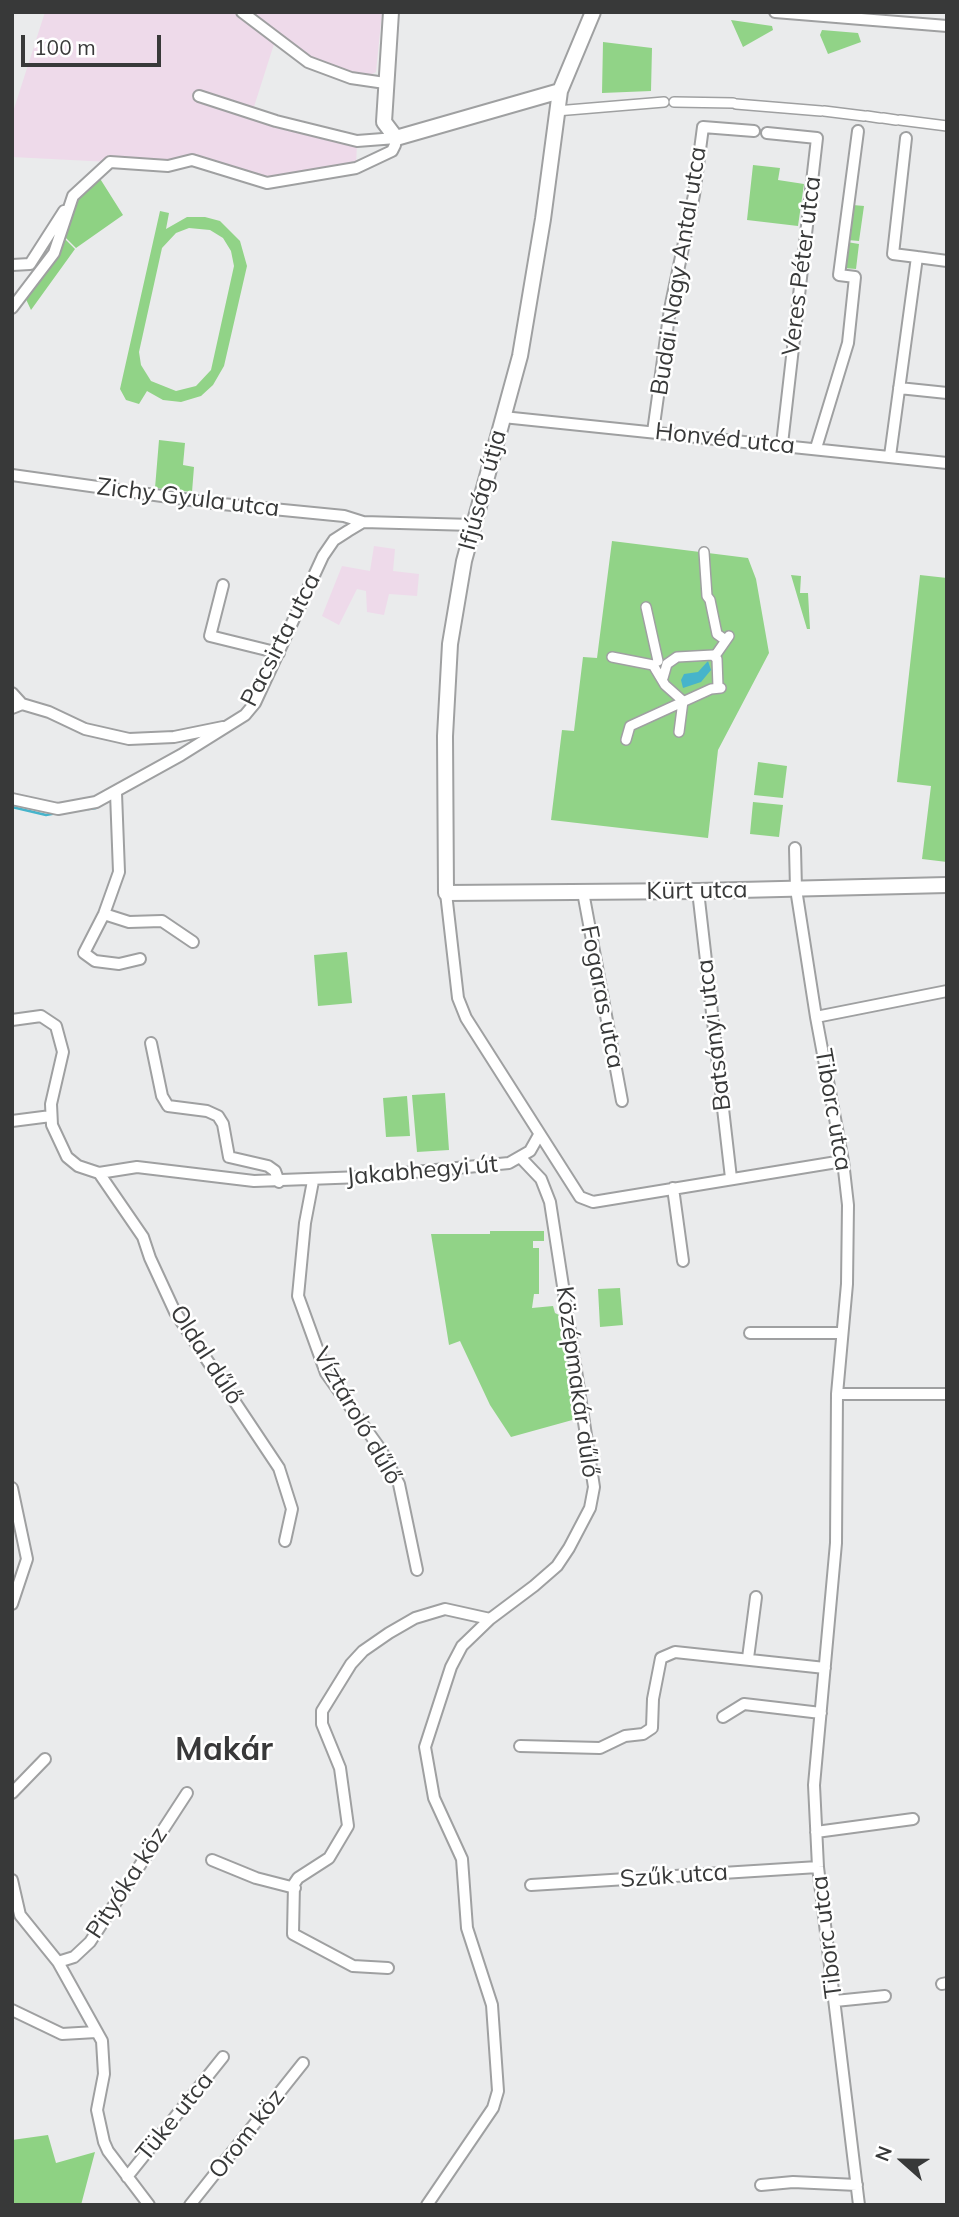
<!DOCTYPE html>
<meta charset="utf-8">
<style>
body{margin:0}
#map{position:relative;width:959px;height:2217px;overflow:hidden;background:#eaebec;font-family:Mulish,sans-serif}
canvas{display:block}
.frame{position:absolute;inset:0;border:14px solid #383939;pointer-events:none}
.north{position:absolute;left:868px;top:2126px;width:70px;height:70px;-webkit-text-stroke:5px #fff;paint-order:stroke;rotate:291deg;font-size:19px;font-weight:700;line-height:28px;text-align:center;color:#383939}
.north::after{content:'';display:block;margin:auto;width:24px;height:32px;background:#383939;clip-path:polygon(50% 0,100% 100%,50% 72%,0 100%)}
.scale{position:absolute;left:21px;top:35px;width:140px;height:32px;box-sizing:border-box;border:4px solid #383939;border-top:0;padding-left:9px;font-size:21px;line-height:24px;white-space:nowrap;color:#383939;-webkit-text-stroke:5px #fff;paint-order:stroke}
</style>
<div id="map">
<canvas width="959" height="2217"></canvas>
<div class="frame"></div>
<div class="north">N</div>
<div class="scale">100 m</div>
</div>
<script>
const c = document.querySelector('canvas').getContext('2d');
c.lineJoin = 'round';
function fill(path, color) { c.fillStyle = color; c.fill(path, 'evenodd'); }
const poly = rows => new Path2D(rows.map(r => 'M' + r).join(''));
function strokePath(path, color, width, dash) { c.strokeStyle = color; c.lineWidth = width; c.lineCap = dash ? 'butt' : 'round'; c.setLineDash(dash || []); c.stroke(path); }
function label(font, color, halo, rows, align = 'center') {
  c.font = font + ' Mulish,sans-serif'; c.lineWidth = 5; c.setLineDash([]); c.textBaseline = 'middle'; c.strokeStyle = halo; c.fillStyle = color; for (const [text, x, y, turn = 0] of rows) {
    c.save(); c.translate(x, y); c.rotate((+turn || 0) * Math.PI / 180); c.textAlign = isNaN(turn) ? turn : align; if (halo) c.strokeText(text, 0, 0); c.fillText(text, 0, 0); c.restore();
  }
}
fill(poly([
 [45,12,234,12,274,44,252,113,357,141,356,168,267,183,192,160,110,162,12,157,12,115],
 [252,12,382,12,376,72,367,77,311,57,296,49],
 [374,546,395,549,393,571,419,574,417,596,389,594,384,615,367,612,366,591,357,589,339,625,322,616,342,566,370,571]
]), '#eedaea');
fill(poly([
 [731,20,772,26,773,30,743,47],
 [822,30,858,33,861,42,828,54,820,35],
 [603,42,652,48,651,91,602,93],
 [753,165,780,168,778,180,804,184,798,226,747,220],
 [853,205,864,206,859,241,848,240],
 [160,211,169,213,166,229,187,217,205,217,220,221,240,241,247,266,224,366,213,385,201,396,181,402,163,400,147,391,139,404,126,400,120,389],
 [189,228,210,230,223,238,231,251,234,266,211,370,196,386,176,391,151,381,141,365,139,352,162,248,176,233],
 [847,242,859,244,856,269,844,268],
 [159,440,185,443,183,465,194,467,192,492,155,488],
 [612,541,748,558,756,579,769,653,718,750,708,838,551,820,562,730,574,731,583,657,597,658],
 [791,575,801,576,800,593,808,593,810,629,807,629],
 [920,575,947,578,947,862,922,859,931,786,897,782],
 [758,762,787,766,783,798,754,795],
 [753,802,783,805,779,837,750,834],
 [347,952,352,1003,318,1006,314,955],
 [445,1093,449,1150,417,1152,412,1095],
 [407,1096,410,1136,386,1137,383,1098],
 [490,1231,544,1231,544,1241,533,1241,533,1248,539,1248,539,1294,534,1294,532,1308,553,1306,555,1313,559,1315,576,1419,511,1437,490,1405,460,1341,449,1345,431,1234,490,1234],
 [620,1288,623,1325,600,1327,598,1289]
]), '#91d387');
fill(poly([
 [99,177,123,215,76,248,63,235,76,197],
 [62,236,75,249,31,310,24,295],
 [48,2135,56,2163,95,2152,81,2205,12,2205,12,2140]
]), '#8ed283');
fill(poly([
 [708,661,711,670,701,682,683,688,681,680,684,674,698,672]
]), '#47b4cb');
strokePath(poly([
 [12,807,46,815,57,813],
 [88,809,96,808]
]), '#47b4cb', 2.5);
const pedestrian = poly([
 [674,102,733,103],
 [736,104,821,111],
 [556,111,664,102],
 [824,111,864,116],
 [867,116,880,118],
 [883,118,896,120],
 [900,120,947,126],
 [704,552,707,596,710,600,717,634,724,639],
 [646,607,658,661],
 [715,656,729,636],
 [612,657,653,665,665,685,683,701,679,732],
 [663,678,667,664,677,657,713,655,717,659,718,687],
 [626,740,630,726,711,689,721,688]
]);
const minor = poly([
 [242,12,308,62,351,78,385,83],
 [775,12,947,26],
 [767,133,817,138,782,444],
 [917,257,947,261],
 [12,265,30,264,64,211],
 [12,308,54,253,73,196,110,162,168,166,192,160,267,183,356,168,392,151,395,145,396,138,357,141,276,121,199,96],
 [899,388,947,393],
 [503,417,947,463],
 [653,432,670,309,694,195,703,127,754,131],
 [816,448,848,343,855,277,839,275,858,131],
 [890,456,917,257,893,254,906,138],
 [12,475,212,503,344,516,363,522],
 [223,585,210,636,279,653],
 [12,693,22,704],
 [12,708,22,704,49,712,85,729,129,739,174,737,223,727],
 [116,793,119,872,104,914,84,953,95,961,119,964,140,959],
 [12,799,58,809,96,802,181,755,245,715,255,703,323,556,334,540,348,531,363,522,473,525],
 [795,848,796,889,816,1017,843,1161,848,1205,847,1284,837,1394,836,1543,814,1785,818,1867,859,2205],
 [698,891,731,1178],
 [583,892,622,1101],
 [446,893,458,998,466,1018,580,1197,593,1202,843,1161],
 [104,914,129,922,162,921,193,942],
 [816,1017,947,991],
 [12,1020,41,1016,56,1026,63,1052,51,1104,52,1125,67,1157,78,1166,99,1173,137,1167,254,1181,362,1177,509,1163,530,1151,539,1135],
 [151,1043,162,1096,168,1106,207,1111,218,1116,223,1124,229,1157,268,1166,275,1171,279,1182],
 [12,1121,51,1116],
 [99,1173,143,1237,150,1258,175,1312,279,1468,292,1509,285,1541],
 [313,1181,305,1223,298,1296,326,1373,381,1450,399,1484,417,1570],
 [673,1188,683,1261],
 [750,1333,842,1333],
 [837,1394,947,1394],
 [12,1488,27,1559,12,1604],
 [748,1658,756,1597],
 [723,1717,744,1704,821,1713],
 [520,1746,600,1748,625,1736,643,1734,652,1728,653,1699,661,1658,675,1652,825,1668],
 [12,1793,45,1759],
 [816,1832,913,1819],
 [212,1860,256,1878,295,1888],
 [12,1880,20,1915,58,1962,102,2041,104,2074,97,2110,104,2142,108,2151,149,2205],
 [531,1885,818,1867],
 [58,1962,74,1957,90,1942,187,1793],
 [388,1968,353,1966,293,1934,294,1884,298,1878,329,1858,348,1826,340,1768,322,1724,322,1711,351,1664,363,1651,389,1633,415,1618,445,1609,490,1619,534,1586,557,1566,569,1548,590,1508,594,1487,550,1202,541,1179,521,1158],
 [942,1984,947,1983],
 [835,2001,885,1996],
 [12,2010,62,2034,96,2032],
 [127,2177,223,2057],
 [761,2185,793,2182,857,2185],
 [190,2205,303,2063],
 [427,2205,493,2108,498,2091,492,2005,467,1928,462,1859,434,1798,425,1747,451,1667,462,1646,490,1619]
]);
const tertiary = poly([
 [391,12,384,122,396,138,560,91],
 [593,12,560,91,543,219,520,356,464,561,450,644,445,736,446,893,698,891,947,885]
]);
strokePath(pedestrian, '#9fa0a1', 12);
strokePath(minor, '#9fa0a1', 14);
strokePath(tertiary, '#9fa0a1', 18);
strokePath(pedestrian, '#fff', 9);
strokePath(minor, '#fff', 10);
strokePath(tertiary, '#fff', 14);
label('24px', '#383939', '#fff', [
 ["Veres Péter utca",802,266,-83],
 ["Budai Nagy Antal utca",679,271,-81],
 ["Honvéd utca",725,439,6],
 ["Ifjúság útja",483,490,-75],
 ["Zichy Gyula utca",188,498,7],
 ["Pacsirta utca",281,640,-63],
 ["Kürt utca",697,891,-1],
 ["Fogaras utca",602,997,79],
 ["Batsányi utca",714,1035,-97],
 ["Tiborc utca",833,1110,80],
 ["Jakabhegyi út",422,1171,-5],
 ["Oldal dűlő",206,1355,57],
 ["Középmakár dűlő",577,1382,82],
 ["Víztároló dűlő",357,1416,60],
 ["Szűk utca",674,1876,-4],
 ["Pityóka köz",127,1883,-57],
 ["Tiborc utca",827,1937,-97],
 ["Tüke utca",175,2117,-51],
 ["Orom köz",247,2134,-52]
]);
label('bold 32px', '#383839', '#fff', [
 ["Makár",224,1750]
]);
</script>
